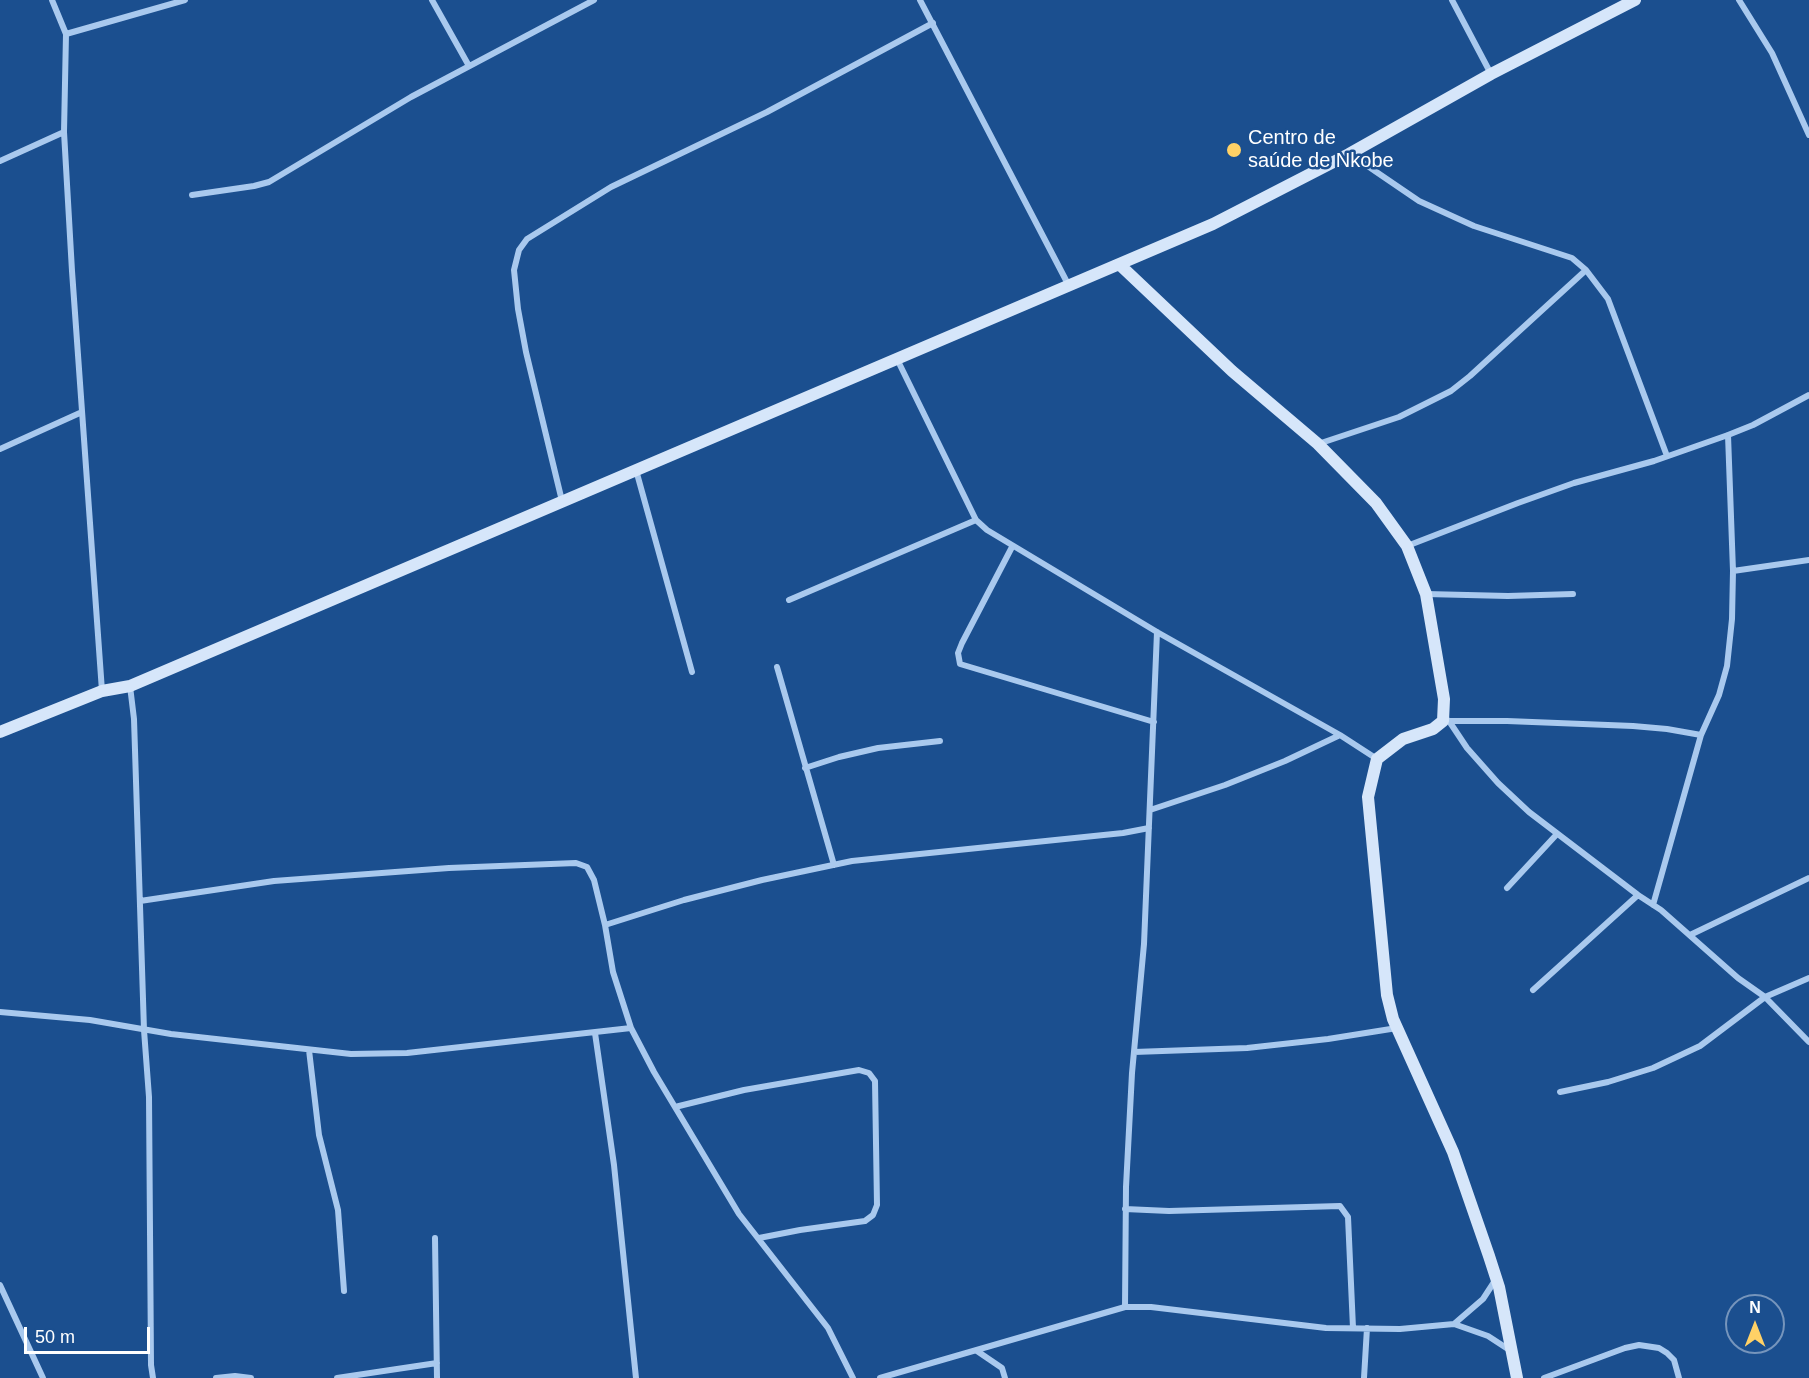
<!DOCTYPE html>
<meta charset="utf-8">
<style>
body{margin:0}
#map{position:relative;width:1809px;height:1378px;overflow:hidden;background:#1b4f8f;font-family:Arial,sans-serif}
canvas{display:block}
.north{position:absolute;left:1725px;top:1294px;width:60px;height:60px;box-sizing:border-box;background:#1b4f8f;border:2px solid #7695bc;border-radius:50%;rotate:0deg;font-size:16px;font-weight:700;line-height:24px;text-align:center;color:#fff}
.north::after{content:'';display:block;margin:auto;width:21px;height:27px;background:#ffd166;clip-path:polygon(50% 0,100% 100%,50% 72%,0 100%)}
.scale{position:absolute;left:24px;top:1327px;width:126px;height:27px;box-sizing:border-box;border:3px solid #fff;border-top:0;padding-left:8px;font-size:18px;line-height:21px;white-space:nowrap;color:#fff;-webkit-text-stroke:4px #1b4f8f;paint-order:stroke}
</style>
<div id="map">
<canvas width="1809" height="1378"></canvas>
<div class="north">N</div>
<div class="scale">50 m</div>
</div>
<script>
const c = document.querySelector('canvas').getContext('2d');
c.lineJoin = 'round';
const poly = rows => new Path2D(rows.map(r => 'M' + r).join(''));
function strokePath(path, color, width, dash) { c.strokeStyle = color; c.lineWidth = width; c.lineCap = dash ? 'butt' : 'round'; c.setLineDash(dash || []); c.stroke(path); }
function label(font, color, halo, rows, align = 'center') {
  c.font = font + ' Arial,sans-serif'; c.lineWidth = 5; c.setLineDash([]); c.textBaseline = 'middle'; c.strokeStyle = halo; c.fillStyle = color; for (const [text, x, y, turn = 0] of rows) {
    c.save(); c.translate(x, y); c.rotate((+turn || 0) * Math.PI / 180); c.textAlign = isNaN(turn) ? turn : align; if (halo) c.strokeText(text, 0, 0); c.fillText(text, 0, 0); c.restore();
  }
}
strokePath(poly([
 [52,0,66,34,64,132],
 [432,0,469,66],
 [920,0,1069,286],
 [1452,0,1491,74],
 [1739,0,1772,53,1809,135],
 [66,34,185,0],
 [1350,154,1419,201,1474,226,1572,258,1586,270,1608,299,1667,456],
 [0,161,64,132,72,271,102,691],
 [192,195,254,186,269,182,411,97,594,0],
 [897,359,976,520,987,530,1157,632,1340,735,1377,759],
 [1318,444,1399,417,1451,391,1470,376,1586,270],
 [0,449,82,412],
 [636,470,692,672],
 [562,501,526,352,518,309,514,270,519,250,527,239,611,187,767,112,933,23],
 [1407,546,1518,503,1574,483,1654,461,1728,435,1753,425,1809,395],
 [1012,547,962,643,958,653,960,664,1154,722],
 [1733,571,1809,560],
 [1426,594,1508,596,1573,594],
 [789,600,976,520],
 [777,667,834,865],
 [130,686,134,719,144,1030,149,1097,151,1365,153,1378],
 [1448,721,1507,721,1633,726,1667,729,1701,735],
 [1449,721,1467,748,1498,783,1529,812,1638,895,1661,910,1738,978,1765,997,1809,1042],
 [805,768,839,757,878,748,940,741],
 [1150,810,1225,785,1285,761,1340,735],
 [1507,888,1557,834],
 [140,901,274,881,449,868,576,863,587,867,594,880,605,925,613,972,631,1028,654,1072,739,1214,828,1328,853,1378],
 [1653,905,1701,735,1719,695,1727,666,1732,619,1733,571,1728,435],
 [605,925,684,900,762,880,852,861,1123,833,1149,828],
 [1690,935,1809,878],
 [1533,990,1638,895],
 [0,1012,90,1020,171,1034,351,1054,407,1053,631,1028],
 [595,1033,614,1165,636,1378],
 [309,1050,319,1135,338,1210,344,1291],
 [1134,1052,1247,1048,1328,1039,1397,1028],
 [1560,1092,1608,1082,1653,1068,1700,1046,1765,997,1809,978],
 [675,1107,744,1090,859,1070,869,1073,875,1081,877,1205,873,1215,865,1221,800,1230,759,1238],
 [1125,1209,1169,1211,1340,1206,1348,1217,1353,1328],
 [435,1238,437,1378],
 [0,1285,43,1378],
 [1125,1307,1126,1187,1132,1073,1144,944,1157,632],
 [1454,1324,1483,1299,1496,1279],
 [977,1351,1002,1368,1005,1378],
 [216,1378,235,1376,251,1378],
 [337,1378,437,1363],
 [880,1378,1125,1307,1151,1307,1326,1328,1400,1329,1454,1324,1488,1336,1511,1351],
 [1364,1378,1367,1328],
 [1544,1378,1625,1348,1639,1345,1659,1348,1667,1353,1674,1360,1679,1378]
]), '#a9c9ee', 6);
strokePath(poly([
 [1120,265,1232,371,1318,444,1376,503,1407,546,1426,594,1444,699,1443,721,1433,729,1403,739,1377,759,1368,797,1387,995,1393,1019,1453,1152,1489,1256,1499,1287,1517,1378],
 [0,732,102,691,130,686,1213,224,1349,154,1491,74,1635,0]
]), '#d6e6fa', 12);
for (const [x, y, r, color] of [
 [1234,150,8,"#ffd166"]
]) { const dot = new Path2D(); dot.arc(x, y, r, 0, 2 * Math.PI); c.fillStyle = color; c.fill(dot); strokePath(dot, '#1b4f8f', 2); }
label('20px', '#fff', '#1b4f8f', [
 ["Centro de",1248,138],
 ["saúde de Nkobe",1248,161]
], 'left');
</script>
